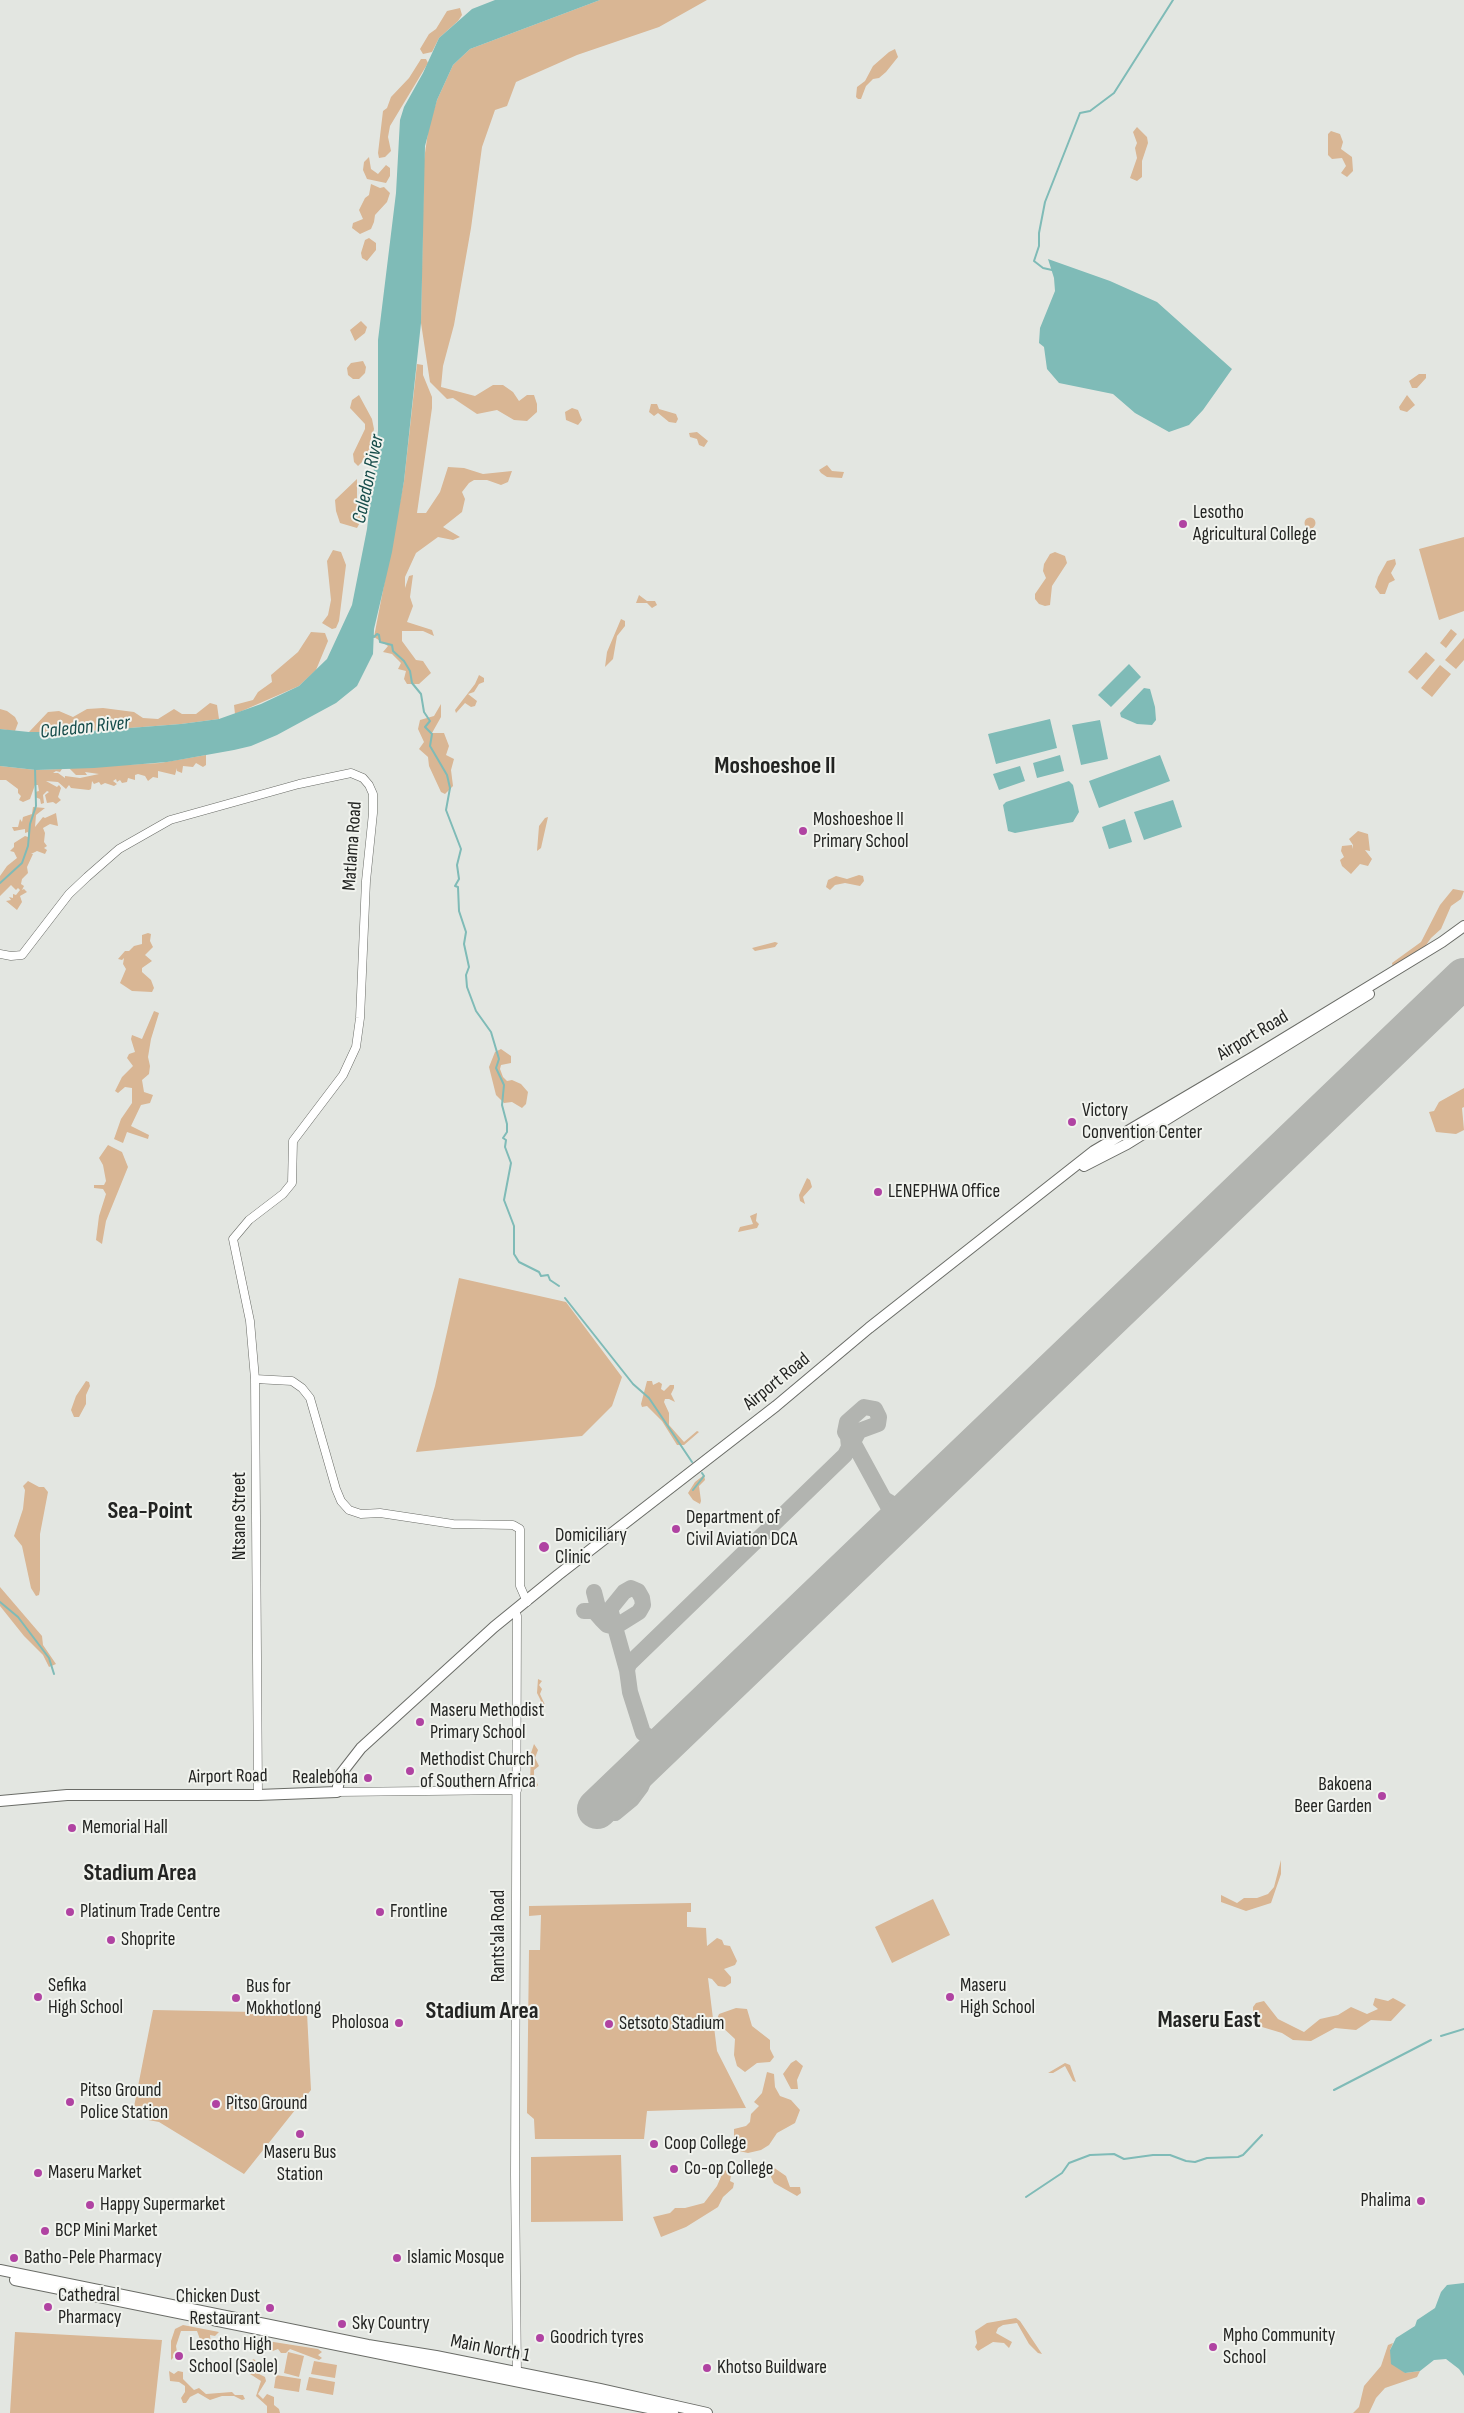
<!DOCTYPE html>
<style>
body{margin:0}
canvas{display:block;background:#e3e6e1}
</style>
<canvas width="1464" height="2413"></canvas>
<script>
const c = document.querySelector('canvas').getContext('2d');
c.lineJoin = 'round';
function fill(path, color) { c.fillStyle = color; c.fill(path, 'evenodd'); }
const poly = rows => new Path2D(rows.map(r => 'M' + r).join(''));
function strokePath(path, color, width, dash) { c.strokeStyle = color; c.lineWidth = width; c.lineCap = dash ? 'butt' : 'round'; c.setLineDash(dash || []); c.stroke(path); }
function label(font, color, halo, rows, align = 'center') {
  c.font = font + ' "Sofia Sans Condensed",sans-serif'; c.lineWidth = 4; c.setLineDash([]); c.textBaseline = 'middle'; c.strokeStyle = halo; c.fillStyle = color; for (const [text, x, y, turn = 0] of rows) {
    c.save(); c.translate(x, y); c.rotate((+turn || 0) * Math.PI / 180); c.textAlign = isNaN(turn) ? turn : align; if (halo) c.strokeText(text, 0, 0); c.fillText(text, 0, 0); c.restore();
  }
}
fill(poly([
 [600,0,707,0,659,27,577,55,516,82,507,106,495,110,482,147,471,228,454,325,443,366,441,387,475,396,493,385,503,385,513,392,519,401,527,395,534,395,537,404,537,412,527,421,514,420,497,410,477,414,453,398,447,399,430,382,421,323,424,160,429,125,437,100,453,65,470,49],
 [460,8,462,15,458,21,439,38,432,52,423,54,420,49,429,34,436,29,447,11],
 [895,49,898,57,886,72,879,78,873,79,866,86,861,99,858,99,856,97,857,87,865,81,873,66,889,52],
 [421,59,426,59,428,63,390,126,388,137,391,151,385,157,379,158,378,153,383,111,387,108,391,97,409,78],
 [1137,127,1147,137,1148,143,1142,161,1142,177,1137,181,1130,178,1137,158,1135,148,1137,143,1133,132],
 [1331,131,1340,134,1343,142,1341,149,1352,157,1353,171,1347,177,1341,173,1346,166,1342,158,1332,159,1328,155,1328,134],
 [369,157,371,169,378,174,386,165,390,168,390,176,386,183,367,179,363,170,364,162],
 [371,184,380,188,384,187,390,193,387,202,375,215,374,222,371,229,360,234,352,228,353,223,363,219,359,210,365,198,369,195],
 [369,238,376,243,376,250,367,261,362,258,361,253,365,240],
 [361,321,367,327,365,333,355,341,350,330],
 [363,361,366,367,365,373,359,379,353,379,348,375,347,368,351,363],
 [417,364,423,365,423,375,432,397,432,408,417,513,426,513,440,492,448,467,464,468,483,474,512,471,508,482,501,485,487,480,474,480,469,483,462,492,465,499,462,512,443,527,460,537,453,540,438,537,416,553,405,577,405,588,409,576,413,575,410,597,413,606,407,622,432,630,434,636,423,631,402,631,402,641,416,660,423,661,431,673,419,684,407,684,404,679,406,671,398,669,401,663,392,654,383,652,388,646,374,637,404,481],
 [1419,374,1426,374,1426,378,1417,388,1412,388,1409,381],
 [359,395,372,419,374,429,368,456,358,466,354,462,353,454,365,429,365,424,350,408,352,400],
 [1407,395,1415,405,1407,412,1400,410,1399,407],
 [651,404,657,404,659,409,676,414,678,419,676,423,669,422,658,413,654,416,649,412],
 [572,408,578,410,582,420,578,425,566,420,565,412],
 [697,432,708,441,704,447,699,445,697,439,690,437,689,433],
 [827,465,832,471,844,472,842,478,827,477,821,473,819,470],
 [357,479,357,508,364,515,357,528,340,523,336,511,335,500],
 '1304.5 523a5.5 5.5 0 1 1 11 0a5.5 5.5 0 1 1-11 0Z',
 [1464,537,1464,611,1439,620,1419,549],
 [333,550,341,552,346,565,339,621,336,628,332,629,322,623,328,615,331,600,327,561],
 [1055,552,1065,556,1067,563,1052,586,1050,605,1045,606,1039,604,1035,599,1035,594,1046,578,1043,571,1044,564,1050,554],
 [1395,559,1396,564,1391,573,1395,580,1389,583,1385,594,1380,594,1375,587,1378,577,1387,561],
 [639,595,647,601,655,601,657,605,652,608,647,603,636,603],
 [621,619,625,621,625,626,617,636,613,659,605,667,607,652],
 [1451,629,1457,634,1446,648,1440,643],
 [311,632,325,633,328,641,316,670,299,686,235,714,234,705,253,700,258,692,272,682,271,675,298,652],
 [1464,638,1464,660,1456,669,1445,660],
 [1426,652,1435,660,1417,680,1408,672],
 [1440,665,1451,674,1432,697,1421,688],
 [479,675,484,678,484,682,479,684,474,692,468,694,477,701,475,706,471,707,465,703,456,713,455,710,475,684],
 [210,703,217,705,219,719,181,724,78,732,29,732,48,712,59,711,73,717,87,709,103,708,134,712,143,718,158,719,174,709,182,714,196,714],
 [441,704,441,717,432,733,444,733,449,746,446,755,454,759,451,770,453,786,445,794,441,792,429,766,428,757,419,749,424,742,418,729,420,720,434,716],
 [0,709,7,711,15,717,18,723,15,731,0,729],
 [206,755,206,765,203,767,196,763,193,767,183,766,182,773,177,771,177,768,175,775,158,771,158,778,153,777,148,781,145,776,138,774,135,775,135,780,128,778,127,782,122,783,120,780,117,782,116,779,113,781,117,784,114,786,105,783,101,785,99,782,94,784,92,781,91,789,89,790,71,788,69,785,66,789,58,782,46,781,57,787,59,785,61,788,58,797,61,800,56,804,53,802,47,803,45,795,49,792,47,791,43,795,44,803,41,804,40,799,35,797,35,792,39,791,38,785,35,785,30,799,23,802,19,800,21,796,18,793,18,789,6,780,0,780,0,766,36,770,62,769,60,772,56,771,53,773,58,773,65,778,65,776,80,778,99,774,85,772,87,775,76,775,69,768,160,763],
 [33,807,45,808,36,815,35,827,43,817,45,818,56,813,58,826,50,824,43,828,45,833,44,842,47,846,44,848,47,850,45,854,37,851,31,854,33,854,27,867,28,873,22,879,21,884,24,886,22,890,24,889,27,892,20,896,22,902,17,910,6,901,11,900,9,897,13,898,13,894,16,895,20,890,18,888,16,890,11,885,0,896,0,876,7,866,17,858,14,852,10,851,14,847,14,843,25,836,28,837,28,832,25,833,25,829,14,831,12,827,18,827,20,819,22,822,23,817,32,814],
 [548,817,541,848,537,851,539,826,545,818],
 [1358,831,1368,834,1370,851,1365,850,1372,859,1368,866,1360,864,1351,874,1342,866,1340,860,1344,857,1341,851,1342,846,1352,845,1353,849,1353,845,1349,839],
 [859,875,863,876,864,881,860,886,845,883,835,885,830,890,826,887,828,880,836,876,847,879],
 [1453,889,1464,891,1461,899,1451,906,1441,929,1431,938,1424,948,1393,968,1392,963,1421,942,1440,905],
 [148,933,151,934,150,941,153,947,145,955,152,961,142,968,142,972,151,980,154,988,152,992,132,991,120,983,126,969,123,964,124,958,122,960,118,959,125,951,129,951,134,946,142,944,142,935],
 [775,942,778,943,775,947,755,951,752,948],
 [154,1011,159,1013,151,1039,148,1057,150,1066,149,1074,142,1080,144,1092,153,1095,150,1103,141,1105,131,1126,149,1135,148,1139,127,1132,123,1143,114,1139,121,1119,132,1103,132,1088,125,1087,118,1093,115,1091,122,1077,133,1066,127,1058,129,1054,135,1052,131,1039,132,1035,142,1039],
 [501,1049,511,1056,511,1063,501,1065,500,1069,503,1077,507,1081,512,1080,521,1084,528,1092,526,1104,522,1108,512,1102,504,1103,496,1095,489,1067,495,1052],
 [1464,1088,1464,1107,1462,1108,1464,1130,1456,1134,1436,1132,1429,1112,1434,1111,1439,1102],
 [108,1145,122,1152,128,1167,106,1221,102,1244,96,1240,99,1216,106,1194,103,1189,94,1188,94,1185,104,1185,106,1181,103,1165,99,1158],
 [807,1178,810,1180,812,1187,803,1197,805,1204,800,1201,799,1195],
 [757,1213,756,1221,759,1224,757,1228,738,1232,740,1227,753,1224,750,1216],
 [459,1278,566,1302,622,1377,612,1406,582,1436,416,1452,435,1386],
 [86,1381,89,1382,90,1386,86,1395,86,1404,79,1417,74,1417,71,1410,76,1396],
 [647,1381,652,1381,653,1385,659,1382,662,1384,661,1389,664,1391,670,1385,674,1385,674,1388,671,1394,675,1402,669,1399,665,1399,664,1402,669,1413,669,1425,684,1442,697,1431,699,1432,684,1445,677,1445,662,1421,647,1406,642,1407,641,1404],
 [704,1475,705,1480,699,1486,701,1501,700,1504,693,1500,688,1493,695,1482],
 [28,1481,39,1487,44,1487,48,1492,40,1534,40,1590,39,1595,36,1596,31,1588,22,1546,14,1536,23,1509,25,1490,23,1486],
 [0,1587,42,1636,43,1645,56,1664,49,1667,43,1655,24,1636,0,1606],
 [538,1679,542,1681,539,1685,542,1689,540,1694,546,1707,543,1709,539,1707,541,1701,537,1693],
 [534,1744,538,1750,535,1758,539,1766,534,1770,534,1777,538,1785,535,1789,531,1787,530,1784,531,1753],
 [1281,1860,1281,1874,1271,1903,1246,1911,1221,1902,1221,1895,1237,1903,1244,1898,1257,1898,1268,1894,1274,1887],
 [933,1899,950,1935,892,1963,875,1927],
 [691,1903,691,1912,687,1912,687,1927,706,1928,707,1946,717,1938,722,1940,724,1945,730,1946,737,1961,735,1965,724,1969,731,1977,731,1983,725,1987,718,1986,712,1979,708,1978,717,2051,746,2108,647,2111,644,2139,535,2139,534,2119,527,2113,529,1950,540,1950,541,1915,529,1916,529,1906],
 [1375,1998,1388,2001,1393,1998,1406,2005,1391,2021,1371,2020,1356,2030,1335,2028,1311,2041,1293,2040,1282,2033,1262,2027,1259,2024,1258,2015,1253,2012,1253,2007,1256,2003,1264,2001,1278,2019,1304,2032,1320,2019,1338,2015,1351,2007,1367,2014,1378,2009,1373,2005],
 [736,2008,747,2009,752,2026,770,2040,770,2049,774,2057,770,2062,757,2063,745,2072,737,2066,734,2055,735,2039,720,2025,717,2019,719,2014],
 [153,2010,307,2013,311,2090,244,2174,159,2122,132,2117],
 [796,2060,803,2066,797,2080,798,2089,791,2089,783,2074,791,2063],
 [1065,2063,1070,2065,1076,2082,1073,2081,1065,2066,1053,2073,1048,2073],
 [767,2072,774,2074,775,2087,780,2096,791,2100,800,2110,795,2123,777,2133,769,2145,761,2150,748,2153,739,2151,734,2145,734,2129,746,2126,750,2122,751,2114,759,2106,754,2102,762,2093],
 [621,2155,623,2221,531,2222,531,2157],
 [773,2167,786,2176,790,2187,800,2187,801,2193,797,2196,774,2183,771,2177],
 [726,2170,731,2175,730,2181,734,2183,733,2188,723,2197,718,2207,686,2227,661,2237,653,2217,670,2213,675,2208,685,2208,704,2203,717,2186,723,2172],
 [1016,2318,1020,2321,1042,2354,1038,2353,1029,2344,1017,2323,1003,2325,998,2328,996,2333,1012,2342,1009,2348,1004,2343,993,2342,978,2351,975,2347,977,2343,975,2331,987,2323],
 [183,2325,219,2332,215,2336,210,2335,211,2345,208,2347,201,2342,197,2331,181,2331,176,2346,178,2358,174,2357,171,2360,171,2341,175,2329],
 [15,2332,162,2340,154,2413,10,2413],
 [261,2340,318,2349,322,2352,318,2355,322,2358,319,2360,290,2349,286,2353,281,2353,278,2349,270,2352,263,2347,254,2350],
 [1393,2343,1390,2350,1405,2373,1420,2371,1417,2377,1385,2388,1376,2398,1369,2413,1353,2413,1359,2407,1364,2386,1381,2366,1388,2345],
 [288,2352,304,2356,299,2377,284,2373],
 [254,2359,258,2364,257,2373,265,2377,266,2381,258,2394,263,2399,267,2394,274,2397,274,2405,279,2409,280,2413,267,2413,267,2406,256,2396,261,2381,250,2374,250,2361],
 [314,2361,337,2365,335,2378,311,2374],
 [169,2371,174,2374,178,2371,183,2372,183,2379,194,2390,199,2388,206,2394,232,2392,235,2395,243,2395,245,2399,242,2400,234,2396,222,2396,210,2400,198,2393,190,2397,186,2403,183,2403,181,2398,185,2392,185,2386,179,2382,170,2381],
 [276,2375,301,2379,299,2392,274,2388],
 [309,2377,335,2382,333,2395,306,2390]
]), '#d9b694');
fill(poly([
 [495,0,600,0,470,49,453,65,437,100,425,146,421,323,404,481,392,552,374,629,373,654,357,686,336,703,277,735,251,746,234,750,167,762,94,768,36,770,0,766,0,729,29,732,78,732,181,724,219,719,261,704,299,686,327,659,352,605,367,529,378,431,378,340,396,193,400,120,404,107,423,73,439,38,472,9],
 [1048,259,1110,281,1157,302,1232,369,1203,410,1189,425,1169,432,1135,413,1113,394,1059,383,1047,369,1044,347,1039,343,1040,328,1055,291,1054,278],
 [1129,664,1141,677,1111,707,1098,695],
 [1144,688,1150,689,1155,707,1156,720,1152,725,1137,724,1121,717,1120,713],
 [1050,719,1057,748,996,764,988,734],
 [1100,720,1108,759,1081,765,1072,725],
 [1060,755,1064,771,1037,778,1033,763],
 [1160,755,1170,781,1099,808,1089,781],
 [1020,766,1025,781,999,790,993,774],
 [1069,781,1073,785,1079,812,1073,822,1015,833,1008,831,1003,805,1006,802],
 [1173,800,1182,827,1144,840,1134,812],
 [1125,819,1132,842,1109,849,1102,827],
 [1464,2283,1464,2376,1459,2369,1446,2359,1434,2360,1420,2371,1405,2373,1391,2364,1390,2350,1396,2338,1415,2326,1417,2320,1435,2308,1441,2292,1447,2285]
]), '#7fbbb7');
strokePath(poly([
 [1052,270,1043,268,1034,261,1039,246,1039,233,1045,202,1080,113,1090,111,1114,93,1173,0],
 [372,635,374,637,377,634,379,635,380,642,392,645,393,651,404,661,410,671,412,683,421,694,424,712,430,721,425,727,432,734,430,746,447,775,450,788,446,810,461,849,457,865,459,879,455,886,458,887,459,911,466,932,464,944,469,967,466,975,467,987,476,1011,491,1032,499,1059,496,1068,504,1085,502,1105,507,1124,507,1132,503,1138,506,1140,505,1147,511,1163,504,1200,514,1226,514,1254,519,1262,539,1272,541,1276,548,1275,550,1280,559,1286],
 [0,883,22,863,28,846,30,824,36,806,35,768],
 [565,1298,633,1384,649,1398,692,1462],
 [693,1490,704,1476,702,1473],
 [0,1602,18,1617,49,1658,54,1674],
 [1441,2036,1464,2029],
 [1334,2090,1431,2040],
 [1026,2197,1062,2173,1069,2163,1090,2155,1114,2154,1124,2159,1153,2155,1170,2155,1186,2161,1195,2162,1207,2158,1238,2157,1243,2155,1262,2135]
]), '#7fbbb7', 2);
strokePath(poly([
 [1454,988,1464,971],
 [1426,1014,1442,1004,1464,997],
 [853,1444,845,1432,847,1422,864,1407,875,1409,879,1417,878,1424,859,1431,853,1442,890,1510,891,1521,885,1533],
 [886,1500,896,1506,914,1505],
 [584,1611,594,1611,601,1619,594,1592],
 [601,1619,607,1625,615,1627,639,1612,643,1605,642,1598,638,1591,631,1588,624,1592,611,1608,611,1612,615,1627,627,1670],
 [671,1738,655,1741,643,1733,630,1692,627,1670,629,1664,845,1455,849,1447,848,1437],
 [624,1783,603,1792,599,1803,603,1810,615,1813,632,1799,641,1787,655,1753]
]), '#b2b4b0', 16);
strokePath(poly([
 [597,1809,1464,978]
]), '#b2b4b0', 40);
const minor = poly([
 [0,954,11,956,22,955,69,894,87,877,119,849,170,820,299,784,351,773,363,778,369,785,373,794,373,813,366,881,360,1018,356,1047,343,1075,293,1141,292,1183,283,1194,249,1220,233,1239,250,1321,255,1379,258,1795],
 [255,1379,292,1381,302,1388,310,1398,336,1489,341,1501,349,1510,361,1514,380,1513,453,1524,513,1525,520,1529,520,1586,527,1602],
 [515,1611,517,1616,515,2174,517,2376],
 [337,1792,517,1790]
]);
const major = poly([
 [1084,1166,1127,1144,1369,994],
 [0,1801,67,1795,258,1795,337,1792,340,1775,361,1748,494,1627,558,1575,776,1406,869,1328,1094,1151,1255,1056,1442,942,1464,926],
 [0,2270,368,2345,436,2356,600,2389,707,2413],
 [15,2280,673,2413]
]);
strokePath(minor, '#6a6c67', 9);
strokePath(major, '#6a6c67', 12);
strokePath(minor, '#fff', 8);
strokePath(major, '#fff', 10);
for (const [x, y, r, color] of [
 [1183,524,5,"#b043a2"],
 [803,831,5,"#b043a2"],
 [1072,1122,5,"#b043a2"],
 [878,1192,5,"#b043a2"],
 [676,1529,5,"#b043a2"],
 [544,1547,6,"#b043a2"],
 [420,1722,5,"#b043a2"],
 [410,1771,5,"#b043a2"],
 [368,1778,5,"#b043a2"],
 [1382,1796,5,"#b043a2"],
 [72,1828,5,"#b043a2"],
 [70,1912,5,"#b043a2"],
 [380,1912,5,"#b043a2"],
 [111,1940,5,"#b043a2"],
 [38,1997,5,"#b043a2"],
 [950,1997,5,"#b043a2"],
 [236,1998,5,"#b043a2"],
 [399,2023,5,"#b043a2"],
 [609,2024,5,"#b043a2"],
 [70,2102,5,"#b043a2"],
 [216,2104,5,"#b043a2"],
 [300,2134,5,"#b043a2"],
 [654,2144,5,"#b043a2"],
 [674,2169,5,"#b043a2"],
 [38,2173,5,"#b043a2"],
 [1421,2201,5,"#b043a2"],
 [90,2205,5,"#b043a2"],
 [45,2231,5,"#b043a2"],
 [14,2258,5,"#b043a2"],
 [397,2258,5,"#b043a2"],
 [48,2307,5,"#b043a2"],
 [270,2308,5,"#b043a2"],
 [342,2324,5,"#b043a2"],
 [540,2338,5,"#b043a2"],
 [1213,2347,5,"#b043a2"],
 [179,2356,5,"#b043a2"],
 [707,2368,5,"#b043a2"]
]) { const dot = new Path2D(); dot.arc(x, y, r, 0, 2 * Math.PI); c.fillStyle = color; c.fill(dot); strokePath(dot, '#f1f3ee', 2); }
label('19px', '#232422', '#f1f3ee', [
 ["Lesotho",1193,513],
 ["Agricultural College",1193,535],
 ["Moshoeshoe II",813,820],
 ["Primary School",813,842],
 ["Victory",1082,1111],
 ["Convention Center",1082,1133],
 ["LENEPHWA Office",888,1192],
 ["Department of",686,1518],
 ["Civil Aviation DCA",686,1540],
 ["Domiciliary",555,1536],
 ["Clinic",555,1558],
 ["Maseru Methodist",430,1711],
 ["Primary School",430,1733],
 ["Methodist Church",420,1760],
 ["of Southern Africa",420,1782],
 ["Realeboha",358,1778,"right"],
 ["Bakoena",1372,1785,"right"],
 ["Beer Garden",1372,1807,"right"],
 ["Memorial Hall",82,1828],
 ["Platinum Trade Centre",80,1912],
 ["Frontline",390,1912],
 ["Shoprite",121,1940],
 ["Sefika",48,1986],
 ["High School",48,2008],
 ["Maseru",960,1986],
 ["High School",960,2008],
 ["Bus for",246,1987],
 ["Mokhotlong",246,2009],
 ["Pholosoa",389,2023,"right"],
 ["Setsoto Stadium",619,2024],
 ["Pitso Ground",80,2091],
 ["Police Station",80,2113],
 ["Pitso Ground",226,2104],
 ["Coop College",664,2144],
 ["Maseru Bus",300,2153,"center"],
 ["Station",300,2175,"center"],
 ["Co-op College",684,2169],
 ["Maseru Market",48,2173],
 ["Phalima",1411,2201,"right"],
 ["Happy Supermarket",100,2205],
 ["BCP Mini Market",55,2231],
 ["Batho-Pele Pharmacy",24,2258],
 ["Islamic Mosque",407,2258],
 ["Cathedral",58,2296],
 ["Pharmacy",58,2318],
 ["Chicken Dust",260,2297,"right"],
 ["Restaurant",260,2319,"right"],
 ["Sky Country",352,2324],
 ["Mpho Community",1223,2336],
 ["School",1223,2358],
 ["Goodrich tyres",550,2338],
 ["Lesotho High",189,2345],
 ["School (Saole)",189,2367],
 ["Khotso Buildware",717,2368]
], 'left');
label('19px', '#232422', '#f1f3ee', [
 ["Matlama Road",353,846,-86],
 ["Airport Road",1253,1036,-31],
 ["Airport Road",777,1382,-39],
 ["Ntsane Street",240,1516,-90],
 ["Airport Road",228,1777,-1],
 ["Rants'ala Road",499,1936,-90],
 ["Main North 1",490,2349,11]
]);
label('italic 20px', '#164c4a', '#f1f3ee', [
 ["Caledon River",369,479,-78],
 ["Caledon River",85,728,-6]
]);
label('bold 24px', '#232422', '#f1f3ee', [
 ["Moshoeshoe II",775,767],
 ["Sea-Point",150,1512],
 ["Stadium Area",140,1874],
 ["Stadium Area",482,2012],
 ["Maseru East",1209,2021]
]);
</script>
